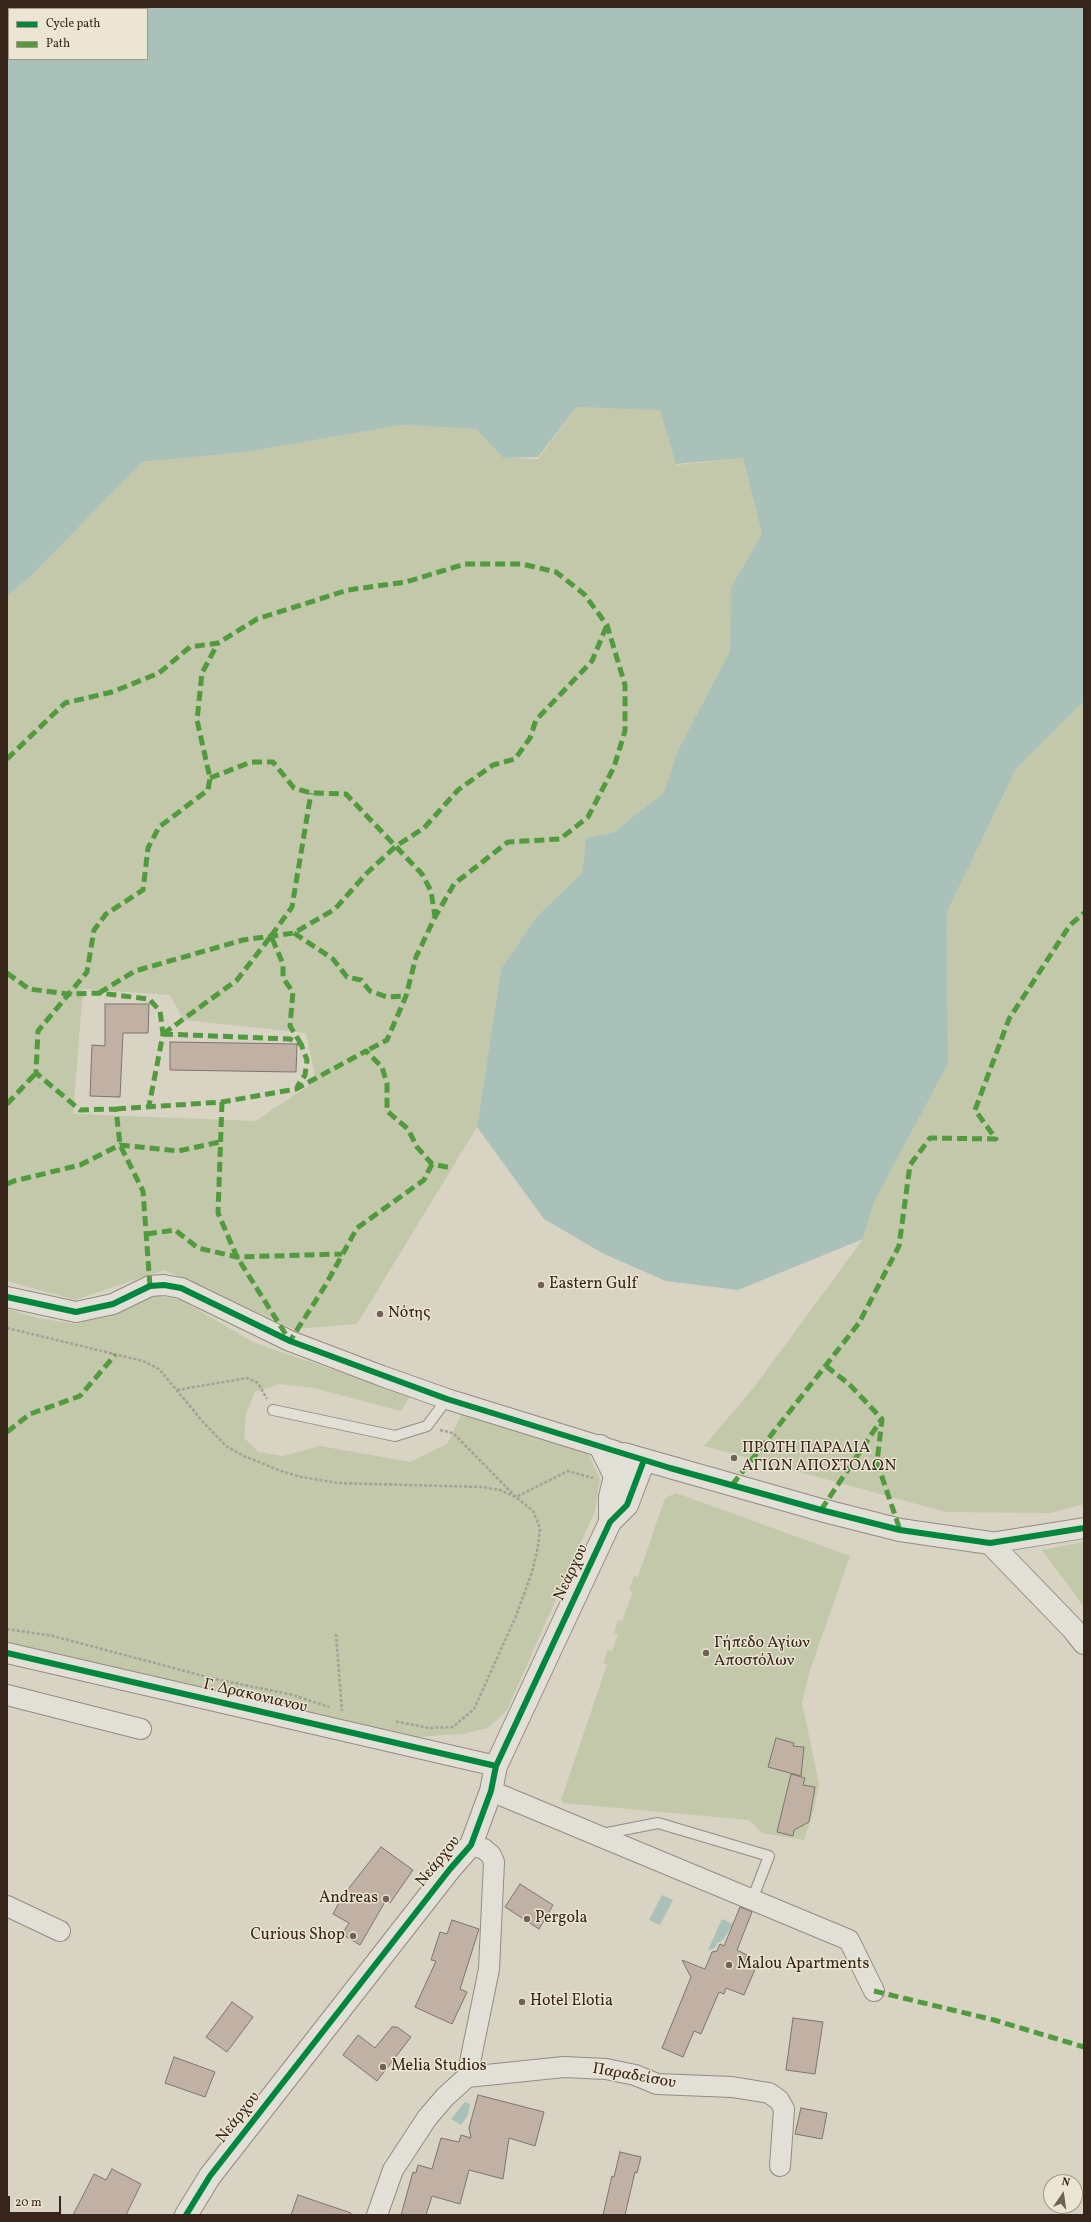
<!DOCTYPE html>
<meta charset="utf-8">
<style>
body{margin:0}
#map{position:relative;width:1091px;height:2222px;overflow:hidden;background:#d9d3c3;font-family:Vollkorn,serif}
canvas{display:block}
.frame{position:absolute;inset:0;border:8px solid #37251b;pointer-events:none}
.legend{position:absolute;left:8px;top:8px;width:140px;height:52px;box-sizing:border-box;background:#ece5d3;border:1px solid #a49889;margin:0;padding:5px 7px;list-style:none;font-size:12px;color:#37251b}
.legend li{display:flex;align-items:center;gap:8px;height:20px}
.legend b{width:20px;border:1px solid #a49889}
.north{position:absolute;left:1043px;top:2174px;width:40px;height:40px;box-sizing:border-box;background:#ece5d3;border:1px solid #a49889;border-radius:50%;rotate:13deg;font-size:11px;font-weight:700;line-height:16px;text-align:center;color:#37251b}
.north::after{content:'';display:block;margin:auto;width:14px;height:18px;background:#706256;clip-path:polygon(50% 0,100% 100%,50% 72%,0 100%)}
.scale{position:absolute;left:8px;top:2196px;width:53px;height:18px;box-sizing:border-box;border:2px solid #37251b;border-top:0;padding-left:5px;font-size:12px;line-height:14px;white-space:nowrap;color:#37251b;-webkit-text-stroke:3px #ece5d3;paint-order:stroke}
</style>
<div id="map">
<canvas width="1091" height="2222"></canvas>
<div class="frame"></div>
<ul class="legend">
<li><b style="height:5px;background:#00873e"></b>Cycle path</li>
<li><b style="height:5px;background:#519b3e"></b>Path</li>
</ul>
<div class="north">N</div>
<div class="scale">20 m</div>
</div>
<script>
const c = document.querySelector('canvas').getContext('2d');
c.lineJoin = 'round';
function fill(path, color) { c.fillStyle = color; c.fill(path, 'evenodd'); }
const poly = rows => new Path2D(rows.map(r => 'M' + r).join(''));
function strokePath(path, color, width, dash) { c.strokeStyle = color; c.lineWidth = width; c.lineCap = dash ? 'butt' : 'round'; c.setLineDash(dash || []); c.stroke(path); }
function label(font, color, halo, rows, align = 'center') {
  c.font = font + ' Vollkorn,serif'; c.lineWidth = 3; c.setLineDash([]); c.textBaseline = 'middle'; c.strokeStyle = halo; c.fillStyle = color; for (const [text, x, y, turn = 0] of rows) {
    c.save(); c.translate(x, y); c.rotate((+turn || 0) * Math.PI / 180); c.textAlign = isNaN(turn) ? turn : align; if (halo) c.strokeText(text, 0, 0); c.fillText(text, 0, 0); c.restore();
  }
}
fill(poly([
 [576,407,661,409,677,465,743,458,762,534,731,587,730,651,678,750,664,792,614,832,586,838,582,873,537,916,501,969,477,1127,357,1324,294,1329,164,1270,75,1300,7,1281,7,596,32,575,142,462,245,452,402,425,476,429,503,458,538,459],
 [83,989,170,995,184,1020,306,1033,316,1081,255,1121,73,1114],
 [1084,701,1084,1504,1051,1513,946,1512,704,1446,755,1386,863,1239,874,1202,948,1064,947,912,1016,769],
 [154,1295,181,1300,255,1343,410,1396,401,1411,314,1388,279,1384,255,1392,246,1413,244,1438,259,1452,283,1456,320,1446,410,1462,447,1444,463,1411,587,1451,600,1479,595,1511,507,1710,488,1728,463,1734,416,1737,7,1644,7,1309,38,1318,76,1324,120,1310],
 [676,1493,850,1556,809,1673,802,1703,819,1784,814,1809,804,1840,762,1833,749,1820,563,1803,561,1800,607,1665,603,1663,608,1650,612,1651,618,1634,614,1633,618,1620,622,1621,633,1592,629,1590,634,1576,638,1577,665,1498],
 [1084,1542,1084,1607,1042,1550]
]), '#c2c8a9');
fill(poly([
 [7,7,1084,7,1084,701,1016,769,947,912,948,1064,874,1202,863,1239,738,1290,666,1281,604,1254,544,1219,477,1127,501,969,537,916,582,873,586,838,614,832,664,792,678,750,730,651,731,587,762,534,743,458,676,464,660,410,576,407,538,457,503,458,476,429,402,425,245,452,142,462,32,575,7,596],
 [9,9,147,9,147,59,9,59],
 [662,1895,673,1900,660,1925,649,1920],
 [722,1919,733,1924,723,1940,717,1943,715,1948,708,1950],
 [465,2102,470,2104,468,2115,461,2125,451,2119]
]), '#a9c1b8');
const building = poly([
 [105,1004,149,1004,148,1033,123,1033,120,1097,90,1096,92,1045,105,1046,105,1004],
 [170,1042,297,1044,296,1072,170,1070,170,1042],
 [776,1738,794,1743,793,1746,804,1747,801,1776,768,1767,776,1738],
 [791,1774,805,1778,803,1785,815,1787,809,1822,794,1830,793,1836,777,1832,791,1774],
 [381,1847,413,1870,390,1903,386,1900,360,1945,342,1934,349,1923,333,1914,342,1897,381,1847],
 [520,1884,553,1905,539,1929,505,1907,520,1884],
 [740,1907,752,1912,737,1950,747,1955,744,1962,756,1967,744,1995,726,1988,724,1994,719,1992,701,2034,694,2031,683,2057,662,2048,691,1977,682,1960,705,1969,712,1952,717,1951,720,1944,724,1946,740,1907],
 [452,1920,479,1929,460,1989,467,1992,452,2024,415,2007,436,1961,431,1960,440,1932,447,1934,452,1920],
 [232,2002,253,2017,227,2052,206,2037,232,2002],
 [793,2018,823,2022,815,2074,786,2070,793,2018],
 [392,2027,397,2027,411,2037,377,2081,343,2055,358,2035,375,2048,392,2027],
 [174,2057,215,2072,205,2097,165,2083,174,2057],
 [478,2095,544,2112,535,2146,509,2138,503,2179,469,2170,460,2204,432,2196,426,2215,401,2215,413,2172,416,2173,418,2165,432,2169,441,2138,459,2142,461,2135,471,2138,469,2128,478,2095],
 [801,2108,827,2113,822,2139,795,2134,801,2108],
 [620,2152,641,2157,637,2173,635,2172,625,2215,603,2215,612,2176,614,2177,620,2152],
 [112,2169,141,2184,126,2215,73,2215,94,2174,106,2180,112,2169],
 [298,2195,351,2213,350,2215,291,2215,298,2195]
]);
fill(building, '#c1b1a4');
strokePath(building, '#7b756c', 1);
const service = poly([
 [273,1410,395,1436,427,1426,447,1399],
 [602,1834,658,1823,769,1856,752,1900]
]);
const minor = poly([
 [7,1297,76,1312,113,1304,150,1286,164,1285,181,1288,290,1341,382,1376,447,1399,615,1451],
 [990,1543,1084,1528],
 [7,1653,496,1766],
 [7,1695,141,1729],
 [491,1791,849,1940,874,1991],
 [7,1906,60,1931],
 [467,2077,564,2067,606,2069,635,2075,657,2084,732,2087,769,2093,779,2100,784,2109,780,2166],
 [377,2215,393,2170,427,2118,445,2097,467,2077,489,1969,494,1862,491,1855,484,1849,471,1845]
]);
const tertiary = poly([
 [600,1446,615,1476],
 [610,1522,610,1497,615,1476,624,1454,821,1510,900,1530,990,1543,1073,1629,1084,1643],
 [186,2215,210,2176,450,1869,471,1845,491,1791,496,1766,610,1522,627,1505,644,1460]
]);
strokePath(service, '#928c82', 12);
strokePath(minor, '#928c82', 22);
strokePath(tertiary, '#928c82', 24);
strokePath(poly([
 [7,1328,143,1361,159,1369,204,1423,226,1446,244,1456,281,1471,301,1477,338,1483,482,1487,500,1490,516,1497,533,1511,540,1528,538,1547,532,1572,516,1616,474,1709,453,1727,429,1728,394,1721],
 [177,1390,247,1378,258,1383,267,1399],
 [440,1430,453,1433,516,1497,568,1471,593,1478],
 [7,1629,53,1636,215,1679,293,1695,329,1707],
 [336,1634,342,1711]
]), '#a4a099', 2.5, [3, 2]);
strokePath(service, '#e2dfd7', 10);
strokePath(minor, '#e2dfd7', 20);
strokePath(tertiary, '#e2dfd7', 22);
strokePath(poly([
 [7,759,65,703,112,692,159,673,190,647,218,643,257,619,348,590,406,582,465,564,522,564,556,572,584,594,607,625,625,685,625,731,614,767,588,817,560,839,508,842,454,884,435,917,416,957,406,996,387,1040,366,1051],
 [210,778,251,762,273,762,294,788,311,793,346,794,422,874,431,891,435,917],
 [294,933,333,959,347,977,361,980,370,991,387,997,406,996],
 [271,936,292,907,311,793],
 [7,973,29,989,68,994,99,993,149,999,160,1011,163,1034,149,1106],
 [99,993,135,971,243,940,294,933,335,909,367,873,396,846,424,828,458,790,493,765,515,759,530,738,536,720,592,661,607,625],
 [163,1034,237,980,271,936,283,964,283,978,293,992,290,1026,301,1044],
 [163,1034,290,1039,301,1044,307,1060,305,1075,297,1087],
 [222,1102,218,1213,237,1257,290,1341,325,1286,357,1228,424,1180,432,1164],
 [7,1104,36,1073],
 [116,1109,222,1102,296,1089,366,1051,382,1067,387,1084,387,1111,408,1129,417,1147,432,1164,452,1168],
 [7,1184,14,1181,80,1165,120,1145,178,1151,220,1142],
 [147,1234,175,1230,198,1248,237,1257,342,1254],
 [150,1286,143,1191,120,1145,116,1109,80,1110,36,1073,38,1031,87,972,94,930,106,914,143,890,148,848,159,827,208,790,210,778,197,720,202,673,218,643],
 [826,1366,849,1384,882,1419,877,1462,900,1530],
 [7,1432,30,1414,80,1396,115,1355],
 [732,1485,859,1323,899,1246,910,1165,930,1138,996,1139,975,1110,1009,1019,1070,925,1084,913],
 [821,1510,881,1420],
 [874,1991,994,2020,1084,2047]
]), '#519b3e', 5, [10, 5]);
strokePath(poly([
 [7,1297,76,1312,113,1304,150,1286,164,1285,181,1288,290,1341,447,1399,670,1468,821,1510,900,1530,990,1543,1084,1528],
 [7,1653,496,1766],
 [186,2215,210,2176,450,1869,471,1845,491,1791,496,1766,610,1522,627,1505,644,1460]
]), '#00873e', 6);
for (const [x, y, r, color] of [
 [541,1285,4,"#706256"],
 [380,1314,4,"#706256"],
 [734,1458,4,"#706256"],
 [706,1653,4,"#706256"],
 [386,1899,4,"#706256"],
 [527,1919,4,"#706256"],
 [353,1936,4,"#706256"],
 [729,1965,4,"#706256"],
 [522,2002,4,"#706256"],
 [383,2067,4,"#706256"]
]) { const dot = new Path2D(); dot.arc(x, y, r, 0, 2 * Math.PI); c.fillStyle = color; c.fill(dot); strokePath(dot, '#ece5d3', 1.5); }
label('16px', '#37251b', '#ece5d3', [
 ["Eastern Gulf",549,1285],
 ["Νότης",388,1314],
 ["ΠΡΩΤΗ ΠΑΡΑΛΙΑ",742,1449],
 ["ΑΓΙΩΝ ΑΠΟΣΤΟΛΩΝ",742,1467],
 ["Γήπεδο Αγίων",714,1644],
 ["Αποστόλων",714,1662],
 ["Andreas",378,1899,"right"],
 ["Pergola",535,1919],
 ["Curious Shop",345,1936,"right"],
 ["Malou Apartments",737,1965],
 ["Hotel Elotia",530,2002],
 ["Melia Studios",391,2067]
], 'left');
label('16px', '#37251b', '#ece5d3', [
 ["Νεάρχου",572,1573,-65],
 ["Γ. Δρακονιανου",255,1697,13],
 ["Νεάρχου",439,1862,-51],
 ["Παραδείσου",634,2077,10],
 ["Νεάρχου",239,2118,-52]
]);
</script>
